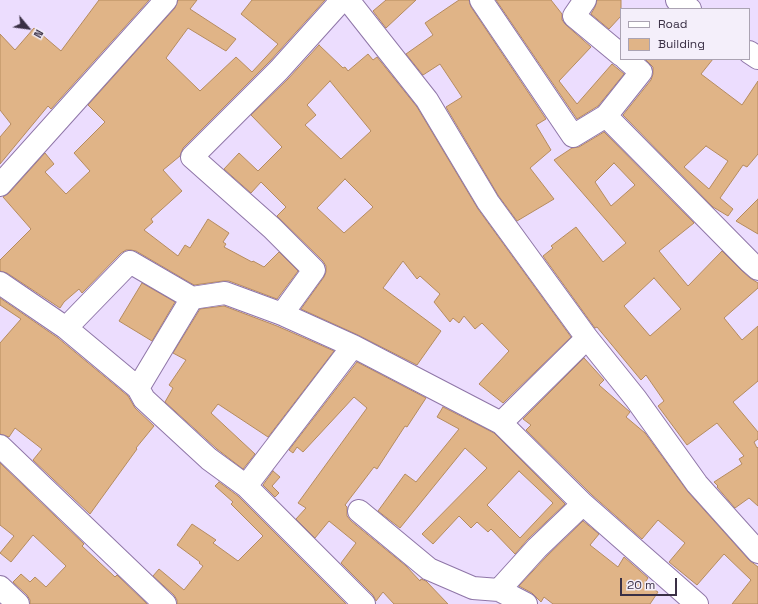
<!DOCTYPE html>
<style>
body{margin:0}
#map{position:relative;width:758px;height:604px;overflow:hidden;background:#ecddfe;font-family:"Space Grotesk",sans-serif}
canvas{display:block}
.legend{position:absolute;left:620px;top:8px;width:130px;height:52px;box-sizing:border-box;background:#f4effa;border:1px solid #aaa3b2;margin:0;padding:5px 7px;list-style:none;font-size:12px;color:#3a3045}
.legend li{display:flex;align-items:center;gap:8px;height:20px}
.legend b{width:20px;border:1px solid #aaa3b2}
.north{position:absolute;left:8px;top:8px;width:40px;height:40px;-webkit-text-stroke:3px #f4effa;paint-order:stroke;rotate:119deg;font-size:11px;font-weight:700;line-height:16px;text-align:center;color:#3a3045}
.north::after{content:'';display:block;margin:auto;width:14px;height:18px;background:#3a3045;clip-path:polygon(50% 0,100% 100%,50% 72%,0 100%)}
.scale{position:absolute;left:620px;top:578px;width:57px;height:18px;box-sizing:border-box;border:2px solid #3a3045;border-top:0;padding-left:5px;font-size:12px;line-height:14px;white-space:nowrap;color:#3a3045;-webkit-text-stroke:3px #f4effa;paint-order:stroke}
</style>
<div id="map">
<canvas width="758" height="604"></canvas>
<ul class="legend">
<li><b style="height:5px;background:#fff"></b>Road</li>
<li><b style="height:11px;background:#e0b487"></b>Building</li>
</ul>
<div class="north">N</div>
<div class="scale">20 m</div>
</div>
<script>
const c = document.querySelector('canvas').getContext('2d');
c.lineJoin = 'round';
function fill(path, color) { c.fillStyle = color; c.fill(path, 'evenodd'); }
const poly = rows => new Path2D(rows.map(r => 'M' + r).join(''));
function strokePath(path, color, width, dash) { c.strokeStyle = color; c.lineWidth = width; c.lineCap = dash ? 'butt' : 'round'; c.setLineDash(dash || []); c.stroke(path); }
const building = poly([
 [99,0,149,0,51,109,48,106,0,164,0,137,11,124,0,110,0,34,15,50,34,28,61,51,99,0],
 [178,0,197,0,190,9,236,39,226,51,188,28,166,58,200,91,236,57,252,72,278,44,241,14,252,0,325,0,270,61,183,148,180,156,163,170,182,191,151,219,153,222,144,230,178,256,185,245,190,248,208,219,229,233,223,242,226,244,224,247,252,262,253,261,264,267,279,252,298,271,277,299,229,281,223,281,194,285,136,251,131,250,126,250,121,253,82,293,79,289,64,302,60,308,7,273,0,271,0,260,31,229,3,197,9,193,45,153,54,164,45,172,66,194,90,171,74,153,105,122,88,105,175,8,178,0],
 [386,0,416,0,386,28,373,11,386,0],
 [459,0,469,0,471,7,546,119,536,125,551,150,530,168,554,199,517,221,498,195,446,107,462,97,440,64,423,75,406,54,433,35,425,23,459,0],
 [496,0,551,0,562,14,562,20,566,25,591,47,559,81,577,104,612,64,624,74,598,106,577,119,496,0],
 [597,0,621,0,621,16,609,29,591,14,595,7,597,0],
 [319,45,343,68,345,67,348,71,368,54,373,60,377,57,417,107,478,209,571,337,503,403,479,384,509,351,482,323,475,329,464,316,459,323,453,318,450,322,434,302,440,294,420,276,417,279,403,261,383,288,441,331,417,365,358,335,301,309,324,277,326,272,326,266,323,261,277,216,286,207,261,182,251,193,224,169,239,153,258,171,282,147,251,115,288,79,319,45],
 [330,81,371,131,341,159,305,125,316,115,307,105,330,81],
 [345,179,373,207,344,233,317,208,345,179],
 [645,59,713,59,701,74,742,105,758,81,758,154,747,167,743,165,720,198,733,209,728,216,713,207,623,115,651,80,653,74,653,67,645,59],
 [706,146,728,161,709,189,684,167,706,146],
 [604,132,694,223,659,251,688,286,722,251,742,271,750,278,758,283,758,288,724,318,742,340,758,326,758,381,733,402,758,432,758,439,754,442,757,448,758,447,758,506,749,498,735,508,717,487,718,486,714,482,742,464,739,459,744,456,717,423,687,445,658,406,664,401,646,375,641,380,597,327,595,328,543,256,553,248,551,246,576,227,603,262,626,243,554,160,572,148,579,147,604,132],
 [614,163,635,185,611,206,595,182,614,163],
 [654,278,681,309,650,336,624,306,654,278],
 [758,199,758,234,736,221,758,199],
 [142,283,175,302,152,341,119,321,142,283],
 [0,298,58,338,128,396,135,408,154,426,136,448,137,449,90,514,33,460,42,449,15,428,9,437,0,434,0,343,21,319,0,305,0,298],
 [224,306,277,326,334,351,268,437,218,404,211,413,255,454,243,469,217,449,165,402,173,388,169,385,186,360,173,353,200,309,224,306],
 [584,358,604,380,599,385,630,412,626,417,645,433,688,492,749,560,758,567,758,604,732,604,751,580,724,554,697,585,669,562,685,543,658,520,642,539,592,495,526,430,531,425,523,419,584,358],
 [357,362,426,398,407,427,405,426,377,469,374,467,345,505,347,507,347,516,351,521,406,566,420,581,421,579,426,581,448,604,394,604,383,592,376,601,373,595,341,563,356,543,329,521,315,538,296,519,306,508,298,503,367,408,354,397,303,452,297,447,293,453,289,450,357,362],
 [443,407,494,433,565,504,528,539,515,554,491,529,488,532,477,522,471,528,459,516,433,544,422,534,487,468,465,448,400,528,378,511,405,474,416,482,459,429,437,417,443,407],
 [519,471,553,503,520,538,487,505,519,471],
 [0,463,84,544,82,546,115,577,117,575,147,604,30,604,30,600,27,595,13,582,21,574,30,582,35,577,46,587,66,566,33,535,11,562,0,553,14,536,0,525,0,463],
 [273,471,280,477,272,486,279,493,275,497,263,485,273,471],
 [219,482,238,496,346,604,177,604,177,600,174,595,153,576,159,569,184,590,203,566,199,563,200,562,177,545,192,524,216,540,213,543,238,561,263,536,231,504,233,502,215,486,219,482],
 [583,521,599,534,590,545,618,567,624,557,648,578,644,584,658,592,650,604,553,604,544,597,541,602,532,593,519,586,546,557,583,521]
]);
fill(building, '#e0b487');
strokePath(building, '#b58b5f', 1);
const street = poly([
 [348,0,427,100,488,202,587,338,636,399,697,484,758,552],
 [481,0,573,136,606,116,641,72,626,59],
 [585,0,574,16,621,55],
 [677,0,690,9],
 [749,52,758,58],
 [606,116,750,262,758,269],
 [0,185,166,0],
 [0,283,66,328,138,388,144,399,209,459,246,486,364,604],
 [282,314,314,270,272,228,192,157,279,70,342,0],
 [66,328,130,262,192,298,225,293,282,314,353,346,501,423,583,504,697,604],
 [138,388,192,298],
 [501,423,587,338],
 [0,446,165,604],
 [246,486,353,346],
 [359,511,429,569,473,588,499,590,526,604],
 [0,587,18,604],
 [499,590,537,548,583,504]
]);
strokePath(street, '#8f76a8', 24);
strokePath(street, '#fff', 22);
</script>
